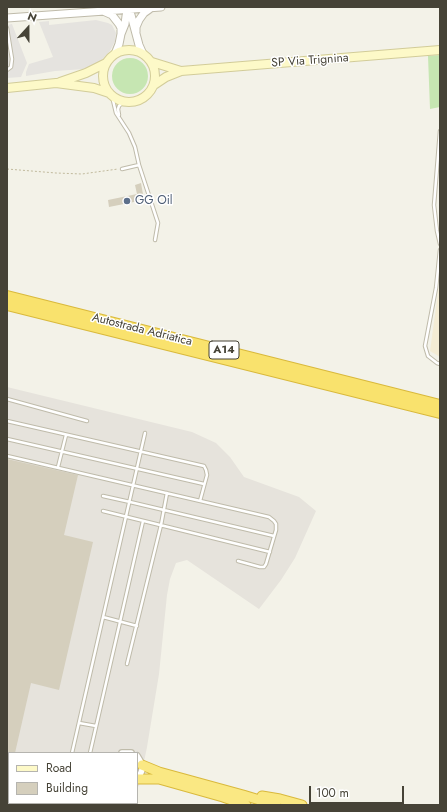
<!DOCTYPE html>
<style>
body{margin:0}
#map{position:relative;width:447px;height:812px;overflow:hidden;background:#f3f2e8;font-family:Jost,sans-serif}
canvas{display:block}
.frame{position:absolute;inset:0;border:8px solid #464337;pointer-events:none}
.legend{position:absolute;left:8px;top:752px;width:130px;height:52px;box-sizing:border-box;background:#fff;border:1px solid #b5b4af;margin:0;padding:5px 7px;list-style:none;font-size:12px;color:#464337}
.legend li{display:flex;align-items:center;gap:8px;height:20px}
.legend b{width:20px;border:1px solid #b5b4af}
.north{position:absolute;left:8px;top:8px;width:40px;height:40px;-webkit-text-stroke:3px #fff;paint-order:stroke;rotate:21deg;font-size:11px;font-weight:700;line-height:16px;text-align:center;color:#464337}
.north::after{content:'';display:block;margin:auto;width:14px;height:18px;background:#464337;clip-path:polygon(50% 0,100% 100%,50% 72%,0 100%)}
.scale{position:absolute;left:309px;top:786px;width:95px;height:18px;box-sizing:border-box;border:2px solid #464337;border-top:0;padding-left:5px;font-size:12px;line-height:14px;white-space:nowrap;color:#464337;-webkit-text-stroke:3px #fff;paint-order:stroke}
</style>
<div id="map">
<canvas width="447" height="812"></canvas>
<div class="frame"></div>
<ul class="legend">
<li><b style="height:5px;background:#fdf9c8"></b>Road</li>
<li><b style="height:11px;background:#d5cfbd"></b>Building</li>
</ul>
<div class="north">N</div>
<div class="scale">100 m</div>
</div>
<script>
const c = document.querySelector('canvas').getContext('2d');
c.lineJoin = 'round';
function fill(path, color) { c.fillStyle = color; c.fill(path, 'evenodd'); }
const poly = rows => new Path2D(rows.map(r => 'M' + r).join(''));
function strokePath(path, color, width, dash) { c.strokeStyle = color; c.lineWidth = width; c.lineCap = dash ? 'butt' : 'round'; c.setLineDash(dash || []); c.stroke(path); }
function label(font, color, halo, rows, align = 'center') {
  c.font = font + ' Jost,sans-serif'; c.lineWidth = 3; c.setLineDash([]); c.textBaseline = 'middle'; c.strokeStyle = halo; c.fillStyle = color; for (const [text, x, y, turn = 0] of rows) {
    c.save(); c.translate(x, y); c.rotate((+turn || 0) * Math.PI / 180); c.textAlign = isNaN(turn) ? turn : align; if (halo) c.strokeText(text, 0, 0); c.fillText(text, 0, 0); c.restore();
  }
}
fill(poly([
 [440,278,440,357,430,351]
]), '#f4ecd4');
fill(poly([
 [7,387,192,432,216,443,230,457,244,477,299,497,316,511,295,558,281,580,259,609,187,560,176,563,170,579,167,595,159,674,147,747,139,786,137,787,137,753,9,753,9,803,110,803,108,805,7,805]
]), '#e6e3dc');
fill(poly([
 [440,55,440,107,430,109,428,56],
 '112 76a18 18 0 1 1 36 0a18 18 0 1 1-36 0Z'
]), '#c6e6b2');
fill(poly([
 [96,20,108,23,112,25,116,33,115,41,110,51,100,62,92,67,85,69,55,71,26,76,26,72,29,64,53,57,39,22,49,21,49,25],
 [12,24,27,63,21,77,7,78,7,25]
]), '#e5e3df');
fill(poly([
 [141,183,144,200,109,207,108,200,137,194,135,185],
 [7,459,78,475,64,535,93,542,59,690,31,683,15,753,7,753]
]), '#d5cfbd');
const service = poly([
 [7,28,12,59,11,67,7,70],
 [112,96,116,113,129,133,135,147,139,165,122,169],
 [119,115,118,109,119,106,123,102],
 [440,131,434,205,437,231,440,244],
 [139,165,158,223,155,240],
 [440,250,436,288,425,346,428,356,437,363,440,364],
 [7,399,87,421],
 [7,421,204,466,206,470,207,475,200,501],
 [7,439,204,484],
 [7,456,269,517,274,521,276,524,276,530,266,564,264,567,260,567,238,561],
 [58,467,66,435],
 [103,496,130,502,274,536],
 [103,511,270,552],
 [103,617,137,626],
 [127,664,161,525,167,493],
 [79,723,96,726],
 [72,753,145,433],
 [90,753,120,622,143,521],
 [7,790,9,790]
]);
const minor = poly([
 [122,753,131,753],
 [137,756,140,761,142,765,142,770,140,775,137,778],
 [113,805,115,803]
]);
const tertiary = poly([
 [128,9,131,15,139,45,143,54],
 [103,11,112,15,119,24,121,28,121,34],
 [7,18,161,7],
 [136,32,136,27,139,20,144,13,151,8],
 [115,54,119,44,121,34,125,24,126,16,128,9]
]);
const secondary = poly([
 '103 76a26 26 0 1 1 52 0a26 26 0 1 1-52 0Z',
 [152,62,181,71],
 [60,82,86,73,106,63],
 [154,85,166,77,181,71,440,50],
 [7,88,56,83,94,88,109,93]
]);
const trunk = poly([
 [142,765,159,772,243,795,276,805],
 [137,779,159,779,223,797,246,805],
 [262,796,280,799,302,805]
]);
const motorway = poly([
 [7,296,440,405],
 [7,305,440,413]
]);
strokePath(service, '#bfbbaa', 4.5);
strokePath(minor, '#bfbbaa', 8);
strokePath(tertiary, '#bfbbaa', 9);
strokePath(secondary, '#d2cc99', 10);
strokePath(trunk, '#d9b93c', 11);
strokePath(motorway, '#d9b93c', 12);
strokePath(poly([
 [7,169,56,173,82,174,118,169]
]), '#c0b99c', 1, [2, 2]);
strokePath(service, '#fff', 2.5);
strokePath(minor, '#fff', 5.5);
strokePath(tertiary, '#fff', 7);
strokePath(secondary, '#fdf9c8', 8);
strokePath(trunk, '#fae883', 9);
strokePath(motorway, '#f9e26d', 10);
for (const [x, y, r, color] of [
 [127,201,4,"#5c6f8a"]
]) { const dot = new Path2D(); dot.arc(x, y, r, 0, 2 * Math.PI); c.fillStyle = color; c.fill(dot); strokePath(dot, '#fff', 1.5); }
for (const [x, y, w] of [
 [224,350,30]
]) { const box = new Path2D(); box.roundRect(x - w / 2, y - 9, w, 18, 3); c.fillStyle = '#fff'; c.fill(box); strokePath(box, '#464337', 1); }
label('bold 11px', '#464337', null, [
 ["A14",224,350]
]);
label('12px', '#464337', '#fff', [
 ["SP Via Trignina",310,61,-4],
 ["Autostrada Adriatica",142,330,14]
]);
label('12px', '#4e5e75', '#fff', [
 ["GG Oil",135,201]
], 'left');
</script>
